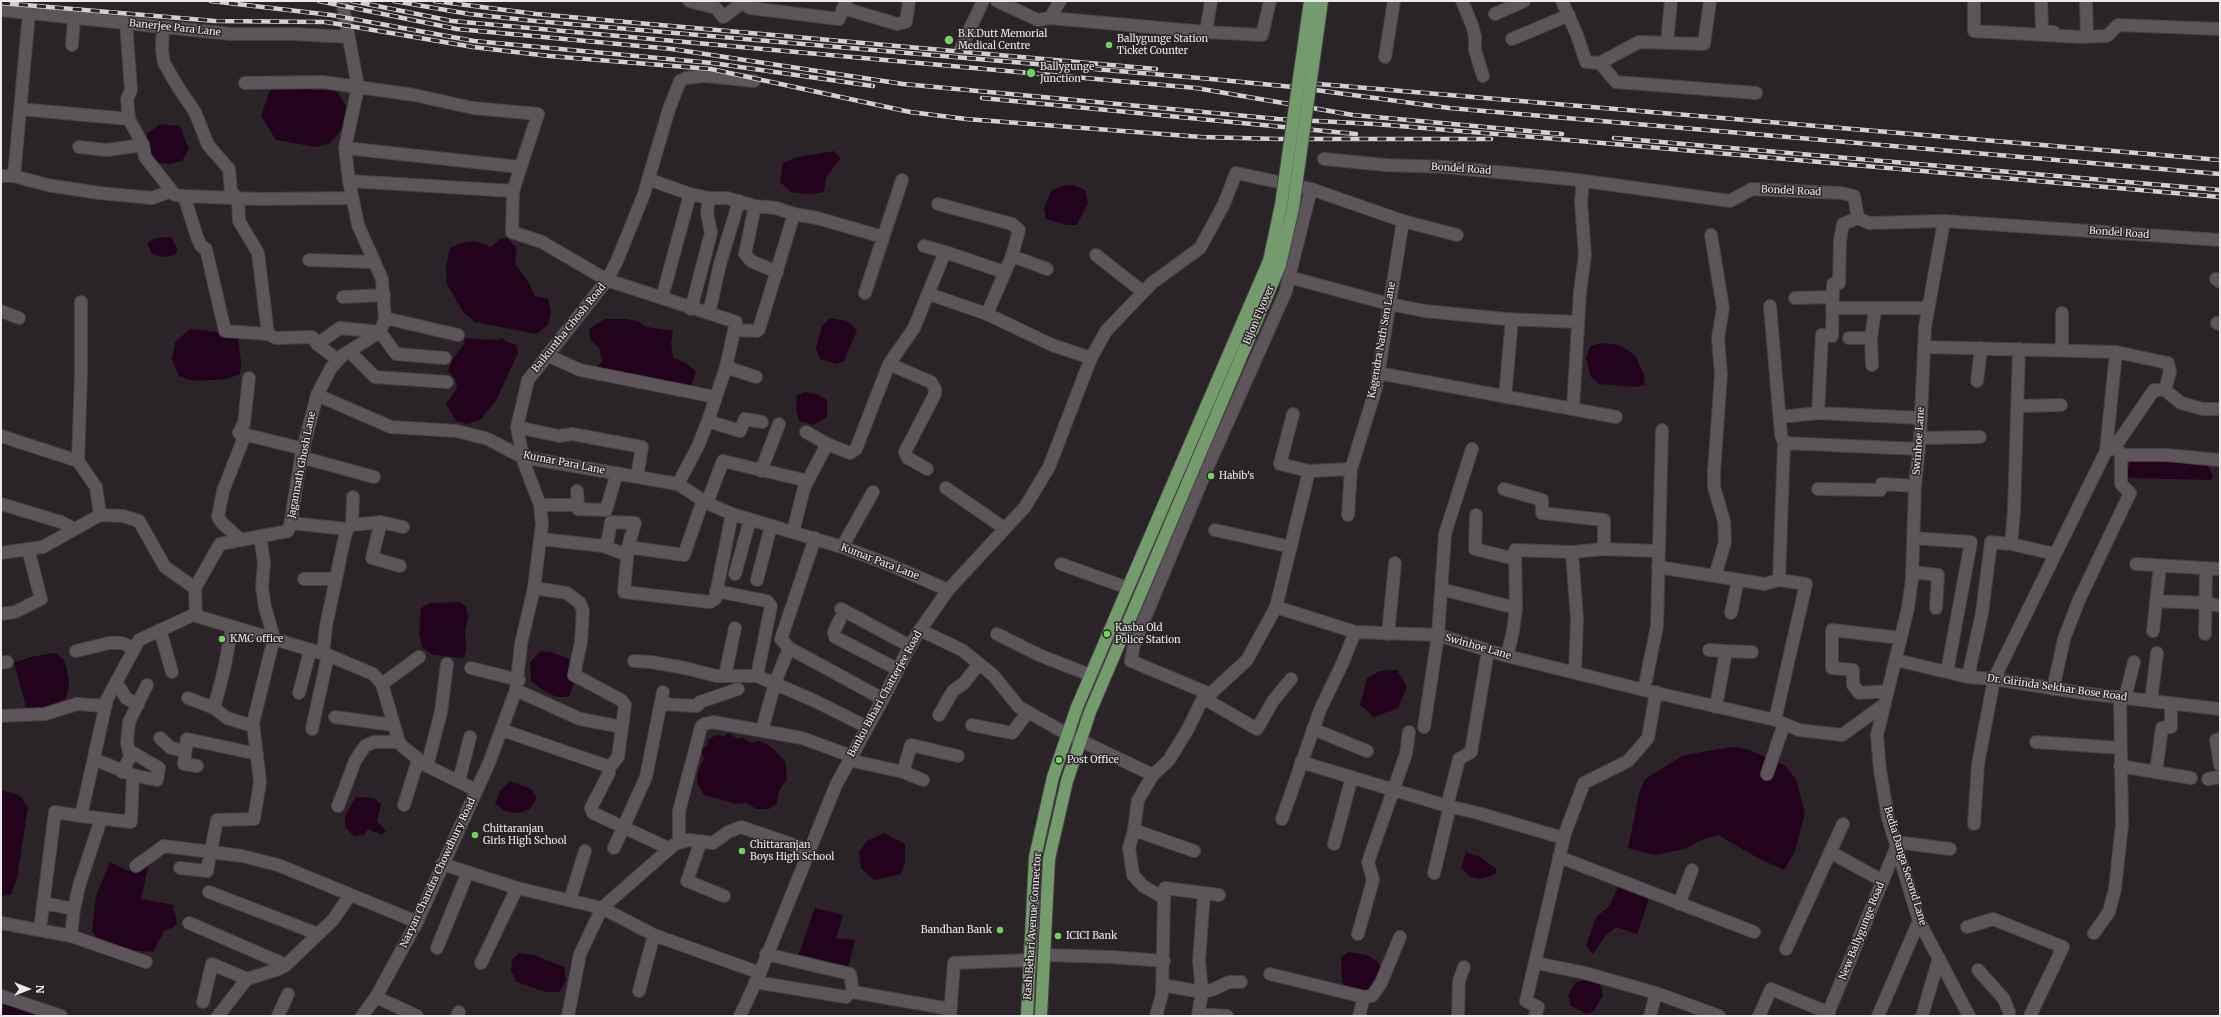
<!DOCTYPE html>
<style>
body{margin:0}
#map{position:relative;width:2221px;height:1017px;overflow:hidden;background:#2a2428;font-family:Merriweather,serif}
canvas{display:block}
.frame{position:absolute;inset:0;border:2px solid #ede9eb;pointer-events:none}
.north{position:absolute;left:8px;top:969px;width:40px;height:40px;-webkit-text-stroke:3px #2a2428;paint-order:stroke;rotate:90deg;font-size:11px;font-weight:700;line-height:16px;text-align:center;color:#ede9eb}
.north::after{content:'';display:block;margin:auto;width:14px;height:18px;background:#ede9eb;clip-path:polygon(50% 0,100% 100%,50% 72%,0 100%)}
</style>
<div id="map">
<canvas width="2221" height="1017"></canvas>
<div class="frame"></div>
<div class="north">N</div>
</div>
<script>
const c = document.querySelector('canvas').getContext('2d');
c.lineJoin = 'round';
function fill(path, color) { c.fillStyle = color; c.fill(path, 'evenodd'); }
const poly = rows => new Path2D(rows.map(r => 'M' + r).join(''));
function strokePath(path, color, width, dash) { c.strokeStyle = color; c.lineWidth = width; c.lineCap = dash ? 'butt' : 'round'; c.setLineDash(dash || []); c.stroke(path); }
function label(font, color, halo, rows, align = 'center') {
  c.font = font + ' Merriweather,serif'; c.lineWidth = 3; c.setLineDash([]); c.textBaseline = 'middle'; c.strokeStyle = halo; c.fillStyle = color; for (const [text, x, y, turn = 0] of rows) {
    c.save(); c.translate(x, y); c.rotate((+turn || 0) * Math.PI / 180); c.textAlign = isNaN(turn) ? turn : align; if (halo) c.strokeText(text, 0, 0); c.fillText(text, 0, 0); c.restore();
  }
}
fill(poly([
 [288,86,316,90,336,90,346,106,342,129,330,143,316,147,276,140,261,116,270,90],
 [160,124,180,126,189,149,182,161,171,164,157,163,145,150,147,134],
 [834,151,841,158,826,177,824,192,810,194,791,192,780,182,783,163,797,157],
 [1073,185,1085,190,1088,203,1077,225,1067,225,1046,219,1044,208,1051,191,1062,186],
 [171,237,177,248,176,255,164,257,152,254,147,243,155,238],
 [507,238,517,248,515,264,528,281,535,296,548,299,551,312,548,325,536,334,475,322,463,312,447,284,446,267,450,248,461,243,475,241,491,247,500,239],
 [830,318,847,321,857,330,844,361,837,364,820,359,816,348,822,326],
 [605,319,625,319,637,321,647,327,673,331,671,343,673,358,686,363,696,372,688,393,593,370,602,362,599,348,591,340,589,329],
 [190,329,231,333,238,338,241,361,240,374,227,379,192,381,179,376,172,359,175,342],
 [465,338,497,340,502,338,507,342,517,345,518,353,496,401,480,420,467,424,456,421,446,404,457,388,456,380,448,371,452,360,464,344],
 [1601,343,1619,345,1635,355,1645,377,1644,385,1636,387,1599,384,1591,377,1586,359,1590,346],
 [805,392,819,395,827,400,827,417,813,425,799,421,796,408,797,395],
 [2131,457,2205,461,2213,475,2211,480,2126,478],
 [460,602,466,607,468,617,465,631,466,650,464,658,433,655,422,647,419,633,421,608,430,603],
 [540,651,551,652,573,661,574,683,569,697,557,697,544,691,531,681,530,663],
 [55,653,64,660,67,670,69,684,66,698,45,709,27,710,14,663,30,657],
 [1397,670,1407,687,1398,708,1374,717,1360,705,1367,678,1380,671],
 [729,733,738,739,742,737,751,743,758,741,770,746,785,761,787,779,779,791,777,803,769,809,757,809,746,803,736,804,704,795,697,783,698,771,704,759,701,750,707,745,708,740,716,735,724,736],
 [1732,747,1747,749,1784,765,1796,779,1805,813,1795,851,1784,870,1758,858,1718,835,1701,840,1685,849,1654,855,1628,848,1639,794,1645,779,1684,755],
 [510,781,531,789,537,798,530,809,518,813,505,811,495,804,500,791],
 [1,790,19,795,28,807,17,878,11,894,1,896],
 [356,797,374,798,381,804,377,821,386,831,382,835,368,829,364,835,354,836,345,827,345,816],
 [884,833,905,844,905,863,901,874,874,880,861,868,859,852,867,841],
 [1466,852,1480,857,1497,869,1495,874,1482,879,1471,877,1461,868],
 [110,862,128,871,144,863,148,868,141,899,173,905,177,924,172,928,165,930,153,952,129,950,100,942,92,931,96,896],
 [1621,880,1648,891,1648,902,1637,934,1616,927,1606,935,1593,954,1586,946,1594,923,1597,916,1609,907],
 [815,908,843,915,836,938,855,940,848,968,798,956],
 [1349,952,1367,955,1377,961,1383,970,1369,993,1345,990,1342,979,1341,957],
 [519,953,534,955,564,967,566,981,559,992,545,992,517,982,511,971,512,960],
 [1586,980,1600,984,1603,995,1594,1011,1587,1014,1571,1006,1568,995,1576,982],
 [5,1003,47,1016,1,1016]
]), '#23021b');
const street = poly([
 [689,1,716,8,723,17,745,1],
 [997,1,1038,20,1050,18,1206,32,1262,35,1270,1],
 [1462,1,1472,25,1475,36,1475,50,1483,76],
 [1562,1,1577,35,1586,62,1600,63,1639,42,1704,44,1710,1],
 [1974,1,1974,31,2080,37,2107,36,2118,25,2220,29],
 [2041,1,2042,27,2046,32,2054,32],
 [2086,1,2087,36],
 [742,3,750,8,839,19,846,1],
 [843,8,897,24,906,22,909,1],
 [1,10,231,34,294,34,349,37],
 [1495,14,1524,1],
 [1050,18,1060,1],
 [126,22,131,90,127,99,129,119,143,145,145,157,175,195,184,196,197,237,201,246,206,249,225,331,268,334],
 [163,27,162,50,164,63,178,87,195,112,208,145,229,169,231,192,238,198,239,221,258,253,268,334,276,338,312,337,317,344,338,360],
 [1206,32,1211,1],
 [1512,39,1569,15],
 [1667,42,1671,1],
 [72,45,74,18],
 [961,48,983,1],
 [1385,57,1394,1],
 [1600,63,1616,82,1756,93],
 [245,83,323,82,414,95,473,108,538,114,513,191,512,232,542,242,607,280,736,322,726,367,708,421,698,446,678,484],
 [20,109,129,119],
 [79,147,107,150,143,145],
 [345,148,520,167],
 [1324,159,1386,165,1445,167,1570,179,1730,201,1752,189,1841,193,1854,196,1858,218,1869,223,1944,221,2220,240],
 [1,176,14,176,47,185,99,193,152,198,172,191],
 [14,176,29,13],
 [648,179,690,194,709,198,707,213,711,233,691,309],
 [349,181,513,191],
 [184,196,259,199,352,198],
 [709,198,727,198,755,206,776,208,794,214],
 [938,204,1012,224,1019,230,1012,256,987,314],
 [755,206,745,254,751,261,777,272],
 [1944,221,1925,327,1920,438,1915,486,1912,579,1908,608,1877,735,1880,770,1888,818,1919,921,1969,1016],
 [1711,235,1723,308,1718,338,1721,374,1714,472,1714,487,1724,521,1725,542,1715,576],
 [945,252,1004,272],
 [1096,255,1143,292],
 [1012,256,1047,269],
 [309,260,375,262],
 [1289,277,1311,189],
 [2216,279,2220,282],
 [865,293,902,180],
 [929,294,987,314,1052,345,1091,358],
 [343,297,384,295],
 [662,298,690,194],
 [1795,298,1833,297],
 [81,302,81,374,78,461,96,487,100,515],
 [1770,306,1781,435,1784,443],
 [1832,308,1928,308],
 [1,311,19,318],
 [709,313,720,264,739,201],
 [2062,313,2062,350],
 [385,318,458,335],
 [2217,323,2220,324],
 [735,330,757,331,759,329,794,214,817,218,883,237],
 [1849,338,1871,338],
 [317,344,340,328,380,332,396,354,445,358],
 [1925,347,2116,352],
 [349,351,375,377,447,382],
 [547,355,580,370,715,397],
 [889,364,931,382,935,389,935,394,905,452,908,458,927,469],
 [1872,365,1871,338,1875,309],
 [726,367,756,377],
 [1378,373,1616,417],
 [249,378,244,423,239,433,304,449],
 [1977,381,1981,348],
 [317,395,391,427,457,431,488,439,522,457,678,484,707,503,732,514,842,547,888,564,948,590],
 [1505,397,1512,319],
 [2017,406,2061,405],
 [1573,408,1580,292,1585,255,1581,202,1583,181],
 [1818,413,1822,335,1832,336,1833,284,1839,283,1840,240,1843,224,1858,218],
 [1293,414,1280,464,1309,471],
 [1780,417,1818,413,1921,418],
 [708,421,740,431,745,419,762,422],
 [517,427,559,436,572,434,642,447,637,477],
 [1,436,78,461],
 [1920,438,1980,437],
 [827,444,850,453,856,449,889,364,914,328,945,252,924,246],
 [2106,451,2116,352,2168,363,2170,371,2165,390],
 [2121,455,2167,455,2220,460],
 [301,457,374,477],
 [761,471,779,424],
 [946,488,1004,528],
 [1504,489,1542,500,1542,513,1604,520,1604,549,1658,551],
 [1818,489,1880,490,1882,484,1915,486],
 [577,491,578,505],
 [707,503,723,461,808,481],
 [1,504,61,522,74,529],
 [540,505,578,505,578,509,606,510,617,473],
 [1348,515,1351,469],
 [1476,515,1475,549,1515,559],
 [381,522,372,558,400,566],
 [291,523,347,529],
 [352,525,381,522,403,527],
 [1215,530,1291,547],
 [793,532,804,488,827,444,806,432],
 [1913,538,1971,542,1947,672],
 [541,539,603,546,627,555],
 [241,540,222,523,218,517,223,491,245,435],
 [2011,544,2055,554],
 [603,546,608,539,611,522,635,523,628,547,624,592,710,602,715,599,732,514],
 [628,547,684,555,703,500],
 [842,547,873,492],
 [1572,552,1577,619,1575,673],
 [1,553,43,547,100,515,123,516,139,521,165,567,195,588],
 [1061,564,1128,588],
 [2136,564,2220,569],
 [1658,567,1765,584,1779,580],
 [1912,572,1938,575,1936,608],
 [735,574,750,520],
 [304,579,336,579],
 [757,580,771,526],
 [534,588,567,593,580,603,583,611,581,642,574,675,621,700,625,705,618,757,609,768],
 [1441,589,1516,608],
 [716,591,767,601,771,606,757,676],
 [2156,601,2205,603,2220,606],
 [1276,607,1355,632,1438,635,1507,656,1644,690,1775,720,1799,730,1842,735,1885,704],
 [841,609,910,646],
 [1731,613,1738,580],
 [1,614,15,612,41,599,28,549],
 [196,616,195,588,220,544,288,531,290,526,301,457,317,395,331,368,343,355,380,332,385,319,382,279,358,225,349,181,345,148,358,87,342,1],
 [840,619,834,632,835,637,897,669],
 [160,630,172,672],
 [920,630,948,590,1025,507,1049,467,1091,358,1106,331,1152,283,1200,248,1224,204,1236,173,1311,189,1403,221,1457,235],
 [2153,631,2160,566],
 [997,634,1039,655,1090,675],
 [1388,634,1395,563],
 [2205,634,2206,569],
 [789,648,883,699],
 [1709,650,1726,651],
 [76,651,109,643,122,643,133,648],
 [1488,651,1471,752,1459,759,1447,806,1478,813,1563,838],
 [323,653,326,626,343,545,347,529,352,525,353,497],
 [1507,656,1513,631,1516,608,1515,550,1572,552,1604,549],
 [1896,660,1968,677,1994,679,2082,693,2220,709],
 [634,661,651,662,685,668,717,676,757,676,815,701,867,727],
 [1,663,7,662],
 [471,668,519,680],
 [725,676,735,628],
 [1968,677,1982,613,1991,542,2011,544,2014,511,2019,349],
 [116,682,126,698,138,705],
 [382,684,419,657],
 [2053,689,2064,639,2079,600,2130,493,2121,484,2121,453,2114,448],
 [516,690,580,719,622,727],
 [1644,690,1657,626,1662,430],
 [1888,691,1859,693,1853,685,1853,670,1832,668,1832,630,1901,638],
 [299,693,310,651],
 [1210,694,1131,661,1134,644,1206,471,1286,291,1289,277,1389,304,1425,311,1506,319,1578,322],
 [188,698,214,708,227,718,253,726],
 [1203,698,1257,729,1273,701,1291,679],
 [2125,698,2134,662],
 [2151,701,2157,653],
 [661,704,697,706,700,702,738,689],
 [1716,707,1726,651,1752,652],
 [214,708,224,670,232,627],
 [939,715,953,691,964,683,979,664],
 [1,716,45,714,77,704,106,706],
 [335,717,393,725],
 [1775,720,1806,584,1779,580,1784,443,1919,449],
 [972,725,1012,733,1028,712],
 [1424,727,1438,635,1445,534,1472,449],
 [312,729,328,655],
 [1313,729,1367,751],
 [502,730,607,766,609,773,591,808,593,813,668,848],
 [762,730,775,683,789,648,781,639,815,538],
 [1067,734,1153,775],
 [160,738,171,748,185,751],
 [2220,739,2216,740,2220,765],
 [2036,742,2120,748],
 [130,751,159,768,157,780,133,775],
 [849,760,903,772,923,780],
 [1301,762,1447,806],
 [197,766,184,764,187,739,257,754],
 [427,766,441,712,447,664],
 [2120,766,2191,778],
 [122,772,130,757,127,742,129,722,147,685],
 [903,772,911,745,958,756],
 [2156,772,2162,728,2171,727,2171,703],
 [1767,774,1784,724],
 [2208,779,2220,777],
 [459,781,470,737],
 [404,805,418,760],
 [338,806,355,761,365,746,374,742,399,742],
 [81,816,131,822,133,775,94,759],
 [1282,819,1320,710,1343,662,1355,632],
 [1974,824,1978,764,1994,679,2106,451,2114,448,2154,390,2165,390,2181,403,2203,409,2220,409],
 [1134,830,1194,851],
 [701,841,687,881,724,896],
 [679,842,679,811,701,727,704,724,713,722,802,738,851,756],
 [1896,842,1950,849],
 [1334,844,1352,777],
 [614,848,646,777,663,692],
 [1830,852,1883,881],
 [1559,857,1754,932],
 [442,864,517,888,602,908,654,935,760,973],
 [136,866,164,846,242,856,278,865,417,922],
 [180,868,207,871,217,820,254,819,260,782,253,723,274,638,265,607,262,587,264,562,260,536],
 [1434,873,1450,806],
 [209,892,318,934],
 [1204,893,1199,961,1202,992,1212,990,1229,982,1241,982],
 [1164,898,1165,888,1219,895],
 [570,900,585,851],
 [43,903,74,909,71,936],
 [1679,904,1692,870],
 [74,909,79,886,101,819],
 [1,923,71,936,146,962],
 [189,923,286,965],
 [1967,927,1993,919,2063,947,2030,1016],
 [40,929,55,812,81,816,107,699,139,640,193,615,328,655,373,674,382,684,399,742,402,746,427,766,476,790],
 [2094,933,2109,912,2115,889,2122,824,2120,697],
 [1358,934,1373,880,1368,862,1406,754,1409,732],
 [437,948,468,872],
 [1786,949,1843,824],
 [766,954,850,974,853,992,950,1009],
 [1045,955,1112,957,1164,961],
 [481,963,517,888],
 [1536,963,1585,973,1656,993,1650,1016],
 [1978,970,2004,999,2009,1012],
 [1270,974,1364,997,1372,996,1381,983,1400,937],
 [755,982,846,997],
 [1162,985,1202,992,1198,1016],
 [639,991,654,935],
 [1656,993,1719,1016],
 [1,996,61,1016],
 [376,997,417,1016],
 [203,1002,212,964,247,979,279,969,286,965,333,920,350,895],
 [1198,1014,1227,1016],
 [218,1016,247,979],
 [278,1016,288,994],
 [362,1016,376,997,417,922,489,763,516,690,521,644,534,588,542,524,540,505,524,463,517,427,528,380,607,280,617,261,644,194,669,109,680,81,686,78,705,76,754,81],
 [457,1016,459,1012],
 [568,1016,580,954,602,908,675,844,689,840,713,843,728,832,741,827,809,850],
 [950,1016,954,963,1030,960],
 [1156,1016,1162,994,1164,898,1143,886,1133,875,1129,848,1134,830,1138,800,1153,775,1169,760,1188,729,1203,698,1210,694,1247,660,1276,607,1309,471,1351,469,1376,388,1403,221],
 [1359,1016,1364,997],
 [1458,1016,1459,981,1464,967],
 [1535,1016,1538,1007,1526,1001,1565,833,1584,783,1628,761,1648,738,1656,692],
 [1759,1016,1771,989,1829,1013],
 [1827,1016,1897,846],
 [1878,1016,1919,921],
 [1922,1016,1939,958]
]);
const secondary = poly([
 [740,1016,760,973,836,785,883,699,910,646,920,630,962,650,993,675,1019,707,1067,734]
]);
const primary = poly([
 [1027,1016,1035,857,1053,777,1077,707,1130,583],
 [1041,1016,1049,859,1067,781,1090,712,1143,588]
]);
strokePath(street, '#474245', 14);
strokePath(secondary, '#474245', 14);
strokePath(primary, '#474245', 14);
strokePath(street, '#5c5559', 12);
strokePath(secondary, '#5c5559', 12);
strokePath(primary, '#749b6b', 12);
const rail = poly([
 [211,1,331,15,474,41,712,63,873,86],
 [319,1,457,29,672,49,903,84,1278,119,1375,124,1545,138,2220,197],
 [352,1,452,21,1196,88,1353,115,1562,134],
 [394,1,469,14,535,21,1211,79,1293,87,1449,108,2220,174],
 [435,1,536,14,1156,69],
 [1,3,215,21,326,22,473,47,549,56,711,69,910,112,966,119,1201,137,1279,139,1491,139],
 [1295,82,2220,160],
 [982,98,1356,134],
 [1614,138,2220,190]
]);
strokePath(rail, '#d4d0d2', 4.5);
strokePath(rail, '#2a2428', 3, [9]);
const primaryBridge = poly([
 [1130,583,1269,261,1281,205,1310,1],
 [1143,588,1280,265,1293,208,1322,1]
]);
strokePath(primaryBridge, '#474245', 14, []);
strokePath(primaryBridge, '#749b6b', 12);
for (const [x, y, r, color] of [
 [949,40,5,"#70d35e"],
 [1109,45,4,"#70d35e"],
 [1031,73,5,"#70d35e"],
 [1211,476,4,"#70d35e"],
 [1107,634,4,"#70d35e"],
 [222,639,4,"#70d35e"],
 [1059,760,4,"#70d35e"],
 [475,835,4,"#70d35e"],
 [742,851,4,"#70d35e"],
 [1000,930,4,"#70d35e"],
 [1058,936,4,"#70d35e"]
]) { const dot = new Path2D(); dot.arc(x, y, r, 0, 2 * Math.PI); c.fillStyle = color; c.fill(dot); strokePath(dot, '#2a2428', 1.5); }
label('10px', '#ede9eb', '#2a2428', [
 ["Banerjee Para Lane",175,28,6],
 ["Bondel Road",1461,169,4],
 ["Bondel Road",1791,191,3],
 ["Bondel Road",2119,233,4],
 ["Bijon Flyover",1259,315,-67],
 ["Baikuntha Ghosh Road",569,328,-51],
 ["Kagendra Nath Sen Lane",1382,340,-80],
 ["Swinhoe Lane",1919,441,-86],
 ["Kumar Para Lane",564,463,11],
 ["Jagannath Ghosh Lane",302,465,-79],
 ["Kumar Para Lane",880,562,21],
 ["Swinhoe Lane",1478,647,16],
 ["Dr. Girinda Sekhar Bose Road",2057,688,8],
 ["Banku Bihari Chatterjee Road",885,694,-61],
 ["Bedia Danga Second Lane",1905,866,73],
 ["Naryan Chandra Chowdhury Road",438,873,-65],
 ["Rash Behari Avenue Connector",1033,926,-86],
 ["New Ballygunge Road",1862,931,-68]
]);
label('10px', '#ede9eb', '#2a2428', [
 ["B.K.Dutt Memorial",958,34],
 ["Medical Centre",958,46],
 ["Ballygunge Station",1117,39],
 ["Ticket Counter",1117,51],
 ["Ballygunge",1040,67],
 ["Junction",1040,79],
 ["Habib's",1219,476],
 ["Kasba Old",1115,628],
 ["Police Station",1115,640],
 ["KMC office",230,639],
 ["Post Office",1067,760],
 ["Chittaranjan",483,829],
 ["Girls High School",483,841],
 ["Chittaranjan",750,845],
 ["Boys High School",750,857],
 ["Bandhan Bank",992,930,"right"],
 ["ICICI Bank",1066,936]
], 'left');
</script>
